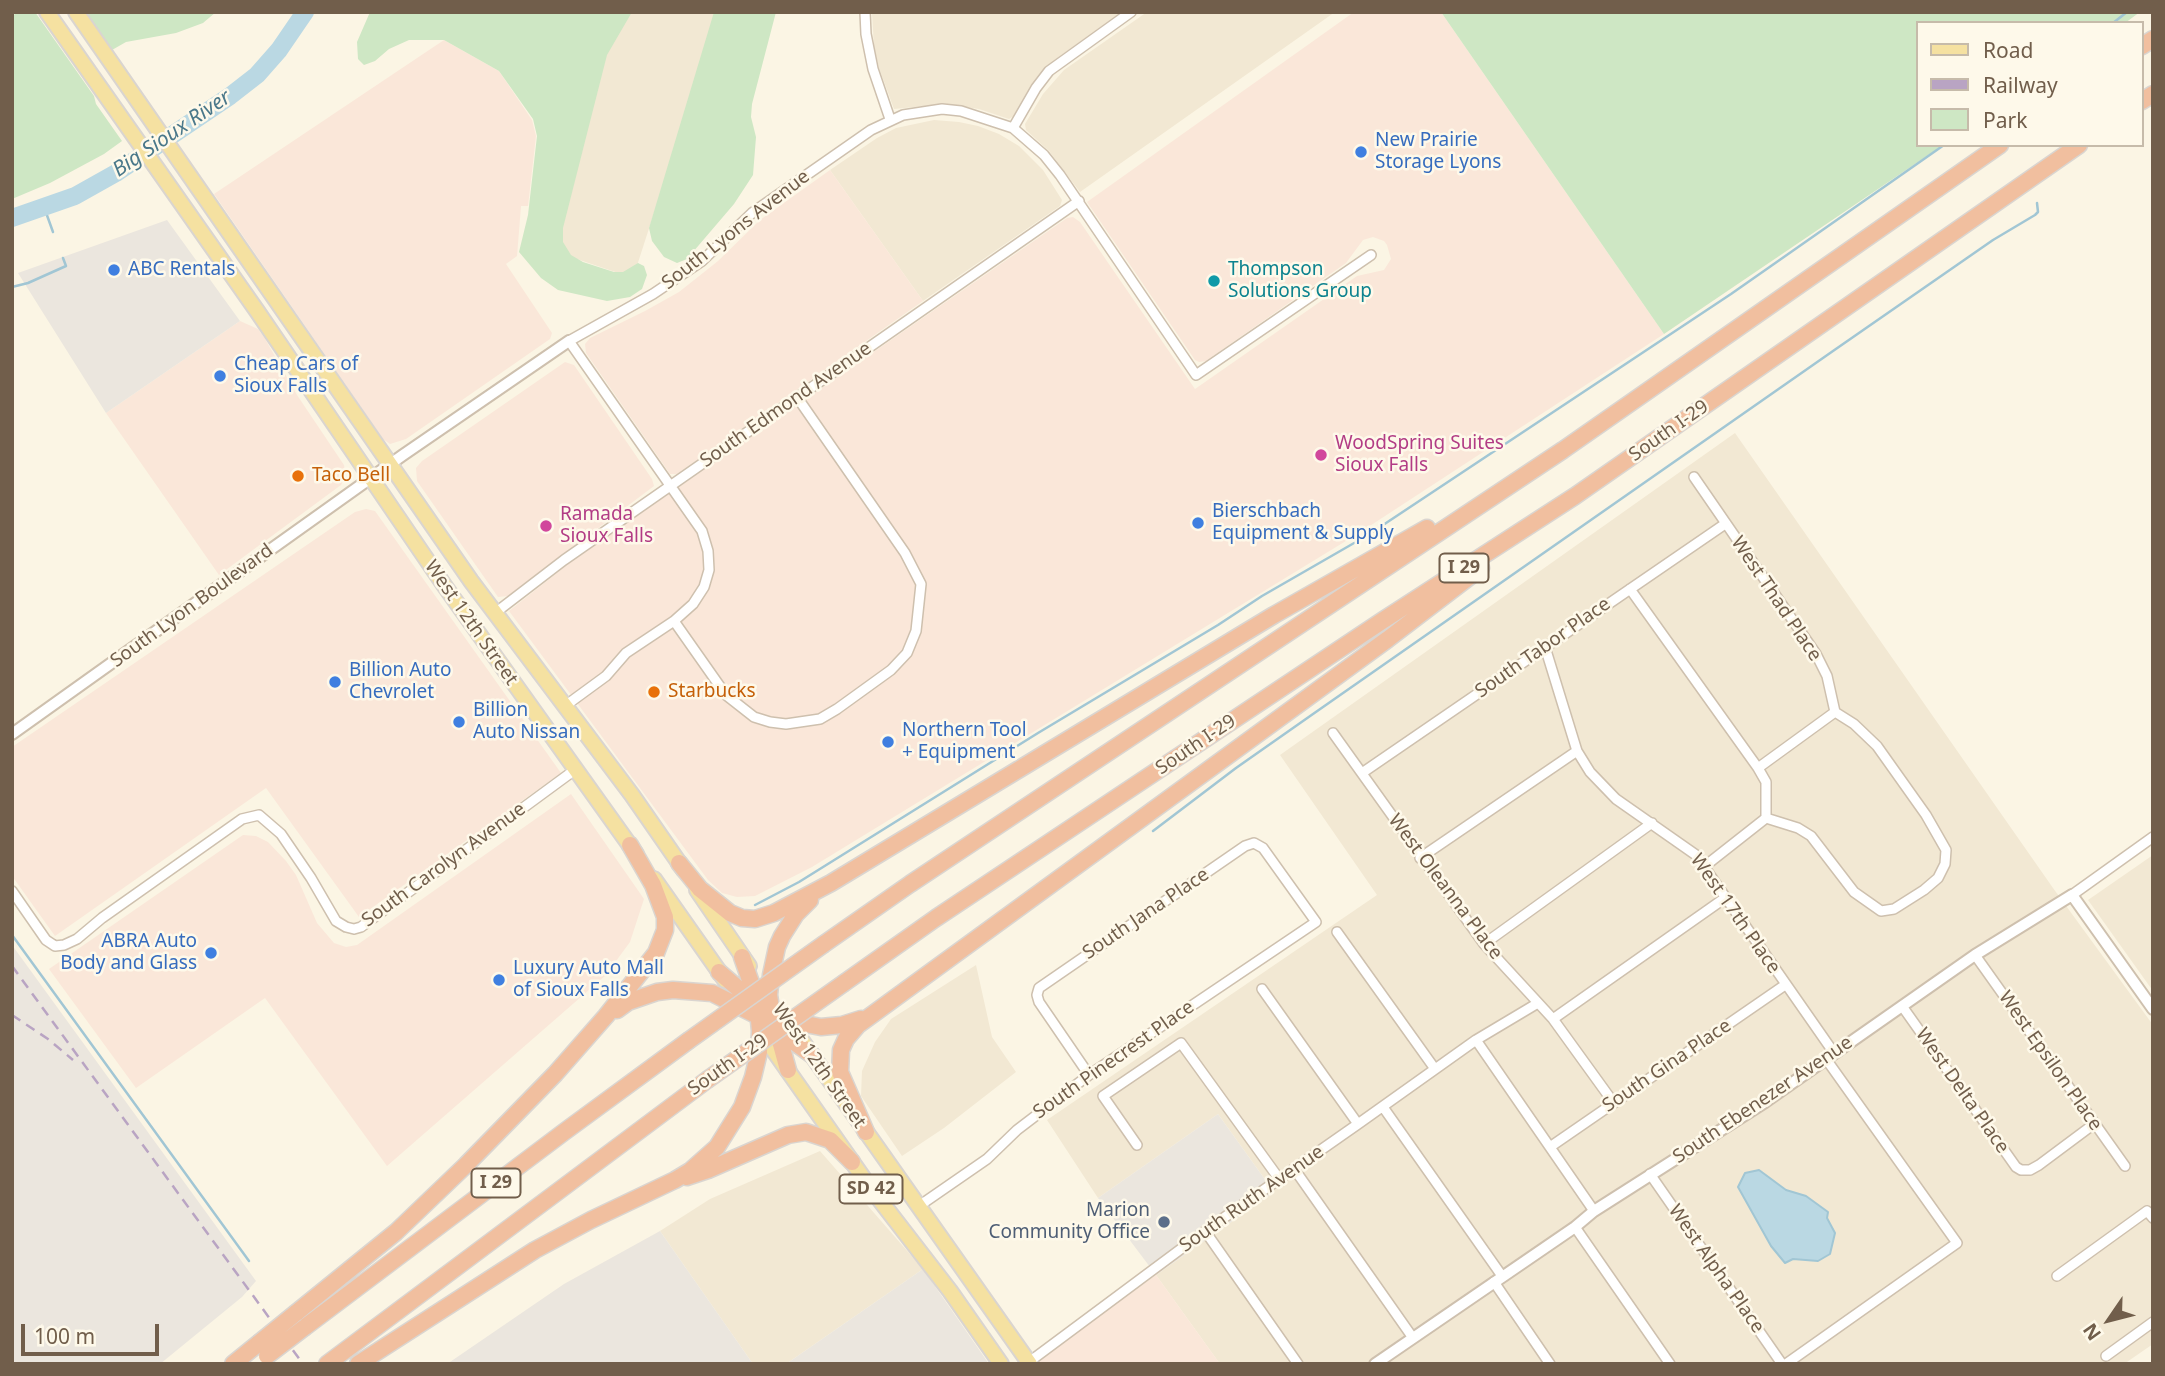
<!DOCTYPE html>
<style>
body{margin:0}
#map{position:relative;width:2165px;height:1376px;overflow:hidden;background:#fbf5e4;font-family:"Noto Sans",sans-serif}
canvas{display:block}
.frame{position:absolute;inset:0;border:14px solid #715e4b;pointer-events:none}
.legend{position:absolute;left:1916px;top:21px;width:228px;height:126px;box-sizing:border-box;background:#fef9ea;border:2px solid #c6bbaa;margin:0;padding:9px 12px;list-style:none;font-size:21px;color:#715e4b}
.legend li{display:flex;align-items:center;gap:14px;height:35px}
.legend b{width:35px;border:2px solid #c6bbaa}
.north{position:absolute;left:2074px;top:1285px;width:70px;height:70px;-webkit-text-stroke:5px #fef9ea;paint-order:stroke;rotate:235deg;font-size:19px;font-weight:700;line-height:28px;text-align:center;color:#715e4b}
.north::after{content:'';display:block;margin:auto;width:24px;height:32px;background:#715e4b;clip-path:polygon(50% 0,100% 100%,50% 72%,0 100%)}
.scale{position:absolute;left:21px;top:1324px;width:138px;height:32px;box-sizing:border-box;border:4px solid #715e4b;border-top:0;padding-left:9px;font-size:21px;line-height:24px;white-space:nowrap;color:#715e4b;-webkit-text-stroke:5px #fef9ea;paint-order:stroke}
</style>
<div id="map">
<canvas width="2165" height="1376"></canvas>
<div class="frame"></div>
<ul class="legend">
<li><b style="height:9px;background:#f5e1a1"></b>Road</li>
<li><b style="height:9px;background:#b9a4c3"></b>Railway</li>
<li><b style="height:19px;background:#cee7c4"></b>Park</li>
</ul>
<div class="north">N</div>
<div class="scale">100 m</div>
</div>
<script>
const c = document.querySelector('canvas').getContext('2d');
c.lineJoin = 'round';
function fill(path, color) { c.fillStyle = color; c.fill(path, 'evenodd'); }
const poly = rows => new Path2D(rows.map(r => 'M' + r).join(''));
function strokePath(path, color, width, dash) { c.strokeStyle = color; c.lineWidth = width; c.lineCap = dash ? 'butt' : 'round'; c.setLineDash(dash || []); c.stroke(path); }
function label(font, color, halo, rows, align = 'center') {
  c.font = font + ' "Noto Sans",sans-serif'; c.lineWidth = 5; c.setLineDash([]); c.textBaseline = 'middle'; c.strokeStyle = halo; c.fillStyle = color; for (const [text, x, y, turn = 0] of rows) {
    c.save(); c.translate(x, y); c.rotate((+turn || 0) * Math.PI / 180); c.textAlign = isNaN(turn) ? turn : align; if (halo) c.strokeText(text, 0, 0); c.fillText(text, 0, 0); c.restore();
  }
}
fill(poly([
 [616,12,727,12,675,148,633,278,559,253,553,231],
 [872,12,1123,12,1060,56,1042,72,1014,116,1009,119,979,109,945,104,894,109,879,68,874,47],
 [1147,12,1335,12,1080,192,1049,151,1026,130,1025,124,1043,94,1064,70],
 [934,120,959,122,978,126,999,134,1019,146,1043,170,1062,200,1060,206,923,301,830,170,877,138,896,128],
 [1735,433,2053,888,2153,1025,2153,1344,2124,1364,1220,1364,1156,1275,1274,1192,1218,1114,1098,1198,1047,1120,1377,895,1280,755],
 [2153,855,2153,991,2088,900],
 [976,965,992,1037,1016,1072,944,1128,902,1156,861,1096,862,1071,875,1042,891,1019],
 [820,1151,923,1269,786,1364,753,1364,660,1231,710,1199]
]), '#f2e8d3');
fill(poly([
 [1354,12,1441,12,1664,334,1359,533,812,867,755,896,737,897,722,893,708,880,509,611,572,561,1067,218,1073,217,1080,222,1195,389,1357,276,1384,270,1391,259,1387,245,1384,241,1373,237,1363,240,1346,263,1206,361,1199,362,1195,360,1087,202],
 [444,40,499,71,532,120,536,136,528,206,521,206,517,256,506,264,552,333,550,339,406,439,390,444,383,439,214,194],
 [830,170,923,301,677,474,670,474,586,353,585,344,590,338,645,311,679,292,718,261,760,220],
 [240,321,258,329,264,337,297,395,344,465,346,476,341,485,219,575,106,413],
 [565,362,574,365,652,479,654,486,508,596,498,597,417,481,416,468,422,461],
 [366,509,375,511,561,773,359,917,266,788,55,936,12,876,12,747,355,512],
 [571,794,644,899,630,942,605,976,387,1166,265,998,136,1088,49,969,243,835,256,836,268,842,286,861,296,875,317,923,334,943,346,947,357,945],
 [1156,1275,1220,1364,1037,1364,1035,1361]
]), '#fae7d9');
fill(poly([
 [167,220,240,321,106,413,18,273],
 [12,945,256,1281,242,1297,160,1364,12,1364],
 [1218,1114,1274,1192,1156,1275,1098,1198],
 [660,1231,753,1364,447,1364,564,1284],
 [923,1269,989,1364,786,1364]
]), '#ebe6de');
fill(poly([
 [18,12,35,12,94,96,96,104,122,141,104,154,50,183,12,199,12,16],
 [86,12,216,12,203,23,176,33,126,42,112,50],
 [370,12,632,12,607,55,563,228,563,242,571,255,583,262,614,272,623,272,638,263,644,266,647,275,642,289,630,297,607,301,558,290,541,278,519,252,528,215,537,136,533,119,499,71,444,40,409,40,389,49,375,61,364,65,358,59,357,42],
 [714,12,776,12,752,104,751,117,756,137,753,175,734,204,687,259,677,263,664,257,652,241,649,228],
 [1441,12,2140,12,2125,23,1918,23,1918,145,1943,145,1664,334]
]), '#cee7c4');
const water = poly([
 [1759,1170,1786,1190,1806,1196,1828,1212,1827,1218,1835,1233,1830,1254,1818,1261,1793,1259,1785,1263,1771,1246,1738,1187,1745,1173,1759,1170]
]);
fill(water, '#bad8e3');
strokePath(water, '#a1c6d4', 2);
strokePath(poly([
 [2113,23,2127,12],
 [44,207,53,232],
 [12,287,28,283,66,266,63,258],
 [1153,831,1236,768,1313,714,1833,351,1993,240,2035,215,2038,212,2037,203],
 [755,905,799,882,1038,733,1218,625,1262,596,1368,535,1731,294,1944,145],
 [12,935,249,1261]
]), '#a1c6d4', 2.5);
strokePath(poly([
 [12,218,75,196,116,173,230,96,257,75,279,50,305,12]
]), '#bad8e3', 18);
const minor = poly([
 [865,12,866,34,873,69,890,119],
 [1013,128,1036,88,1049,71,1131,12],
 [1694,477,1816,654,1827,676,1835,712,1854,724,1877,746,1926,815,1946,850,1945,864,1938,878,1924,890,1894,909,1881,911,1854,892,1811,836,1798,828,1766,818],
 [1630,589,1758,768],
 [495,613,564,560,1079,201],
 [674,621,726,695,754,717,770,722,786,724,820,719,837,709,891,670,907,653,916,631,921,584,905,553,797,397],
 [1545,647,1577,751,1590,772,1616,799,1696,855,1834,1053],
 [565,706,606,676,626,653,674,621,693,604,704,587,709,570,708,551,702,531,569,341,653,294,702,261,752,213,871,130,903,115,942,109,961,111,1013,128,1044,155,1060,175,1196,375,1371,255],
 [1333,733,1484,944,1553,1019,1613,1102],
 [1362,773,1725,524],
 [1420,858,1577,751],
 [1705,866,1766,818,1766,782,1758,768,1835,712],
 [12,891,46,940,55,946,64,945,77,939,102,918,242,819,259,815,281,834,311,878,336,921,346,927,354,929,361,927,576,769],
 [2072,895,2153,837],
 [1337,932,1435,1069],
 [1484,944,1652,823],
 [1975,955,2125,1166],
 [1262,989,1358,1124],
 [1902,1006,2016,1167,2021,1170,2030,1170,2039,1165,2094,1124],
 [1553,1019,1725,898],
 [1476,1040,1594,1211],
 [1383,1107,1502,1276],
 [1137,1145,1103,1096,1181,1043,1280,1180],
 [1550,1147,1785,985],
 [1295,1170,1413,1338],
 [1650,1174,1782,1364],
 [919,1206,987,1159,1017,1130,1089,1075,1316,922,1263,848,1254,843,1245,846,1039,988,1037,995,1039,1002,1089,1075],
 [1575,1227,1670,1364],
 [1205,1231,1298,1364],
 [2057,1276,2147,1211,2153,1218],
 [1494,1282,1550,1364],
 [2106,1356,2153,1322],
 [1029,1362,1205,1231,1358,1124,1476,1040,1538,1003],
 [1786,1364,1957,1243,1826,1059]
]);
const tertiary = poly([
 [12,734,403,455,569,341],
 [1375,1364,1575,1227,1594,1211,1765,1102,1975,955,2072,895,2153,1009]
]);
const primary = poly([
 [47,12,257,311,444,585,636,854],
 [76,12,471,581,632,795,684,870],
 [654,879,725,980],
 [697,890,749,966],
 [783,1014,1030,1364],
 [760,1031,869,1186,950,1291,1001,1364]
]);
const motorway = poly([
 [2142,46,2153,39],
 [2142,101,2153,94],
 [679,863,700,889,730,913,742,918,755,919,774,913,831,883,1274,615,1427,528],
 [824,944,910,884,1563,450,2000,145],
 [719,972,740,990,760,1002],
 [844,983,936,918,1382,621,1575,496,2079,145],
 [617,1010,628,1002,657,992,673,990,712,993,758,1016,812,1055],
 [782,1015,800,1023,821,1027,842,1025,861,1019],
 [788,1070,771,1008,769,995,771,975,777,947,782,936,796,914,810,900],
 [866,1132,840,1072,841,1050,846,1039,858,1025,1388,639,1481,568],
 [687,1177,708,1170,788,1135,806,1132,830,1140,852,1162],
 [296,1313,396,1232,466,1165,555,1074,606,1016,656,953,665,930,665,917,653,885,630,845],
 [305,1327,564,1132,688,1041],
 [233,1364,259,1343],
 [327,1364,707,1080],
 [358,1364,535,1250,591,1220,675,1180,690,1171,717,1147,742,1107,753,1077,759,1052,760,1031,757,1000,742,957]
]);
strokePath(minor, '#cec0ae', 12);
strokePath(tertiary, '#cec0ae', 14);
strokePath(primary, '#dad5d0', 18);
strokePath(motorway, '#dad5d0', 19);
strokePath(minor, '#fff', 9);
strokePath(tertiary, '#fff', 10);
strokePath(primary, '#f5e1a1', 14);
strokePath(motorway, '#f1bf9f', 16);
strokePath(poly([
 [12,966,303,1364],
 [12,1015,48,1039,73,1060]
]), '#b9a4c3', 2.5, [10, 7]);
const motorwayBridge = poly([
 [688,1041,824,944],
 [707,1080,844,983],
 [259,1343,296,1313],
 [267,1356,305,1327]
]);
strokePath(motorwayBridge, '#dad5d0', 19, []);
strokePath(motorwayBridge, '#f1bf9f', 16);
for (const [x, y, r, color] of [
 [1361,152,7,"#3f7fe0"],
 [114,270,7,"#3f7fe0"],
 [1214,281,7,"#0f9aa8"],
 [220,376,7,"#3f7fe0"],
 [1321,455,7,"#d1479c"],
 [298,476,7,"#e8710a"],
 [1198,523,7,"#3f7fe0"],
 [546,526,7,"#d1479c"],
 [335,682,7,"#3f7fe0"],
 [654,692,7,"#e8710a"],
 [459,722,7,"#3f7fe0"],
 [888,742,7,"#3f7fe0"],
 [211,953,7,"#3f7fe0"],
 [499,980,7,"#3f7fe0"],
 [1164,1222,7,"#5c6f8a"]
]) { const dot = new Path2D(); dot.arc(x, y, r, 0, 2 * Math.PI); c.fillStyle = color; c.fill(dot); strokePath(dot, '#fef9ea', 2.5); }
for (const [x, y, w] of [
 [1464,568,49],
 [496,1183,49],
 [871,1189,63]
]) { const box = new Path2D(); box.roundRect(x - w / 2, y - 14.5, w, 29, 5); c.fillStyle = '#fef9ea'; c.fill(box); strokePath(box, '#715e4b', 2); }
label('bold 18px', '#715e4b', null, [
 ["I 29",1464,568],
 ["I 29",496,1183],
 ["SD 42",871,1189]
]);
label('19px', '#366cbe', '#fef9ea', [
 ["New Prairie",1375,141],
 ["Storage Lyons",1375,163],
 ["ABC Rentals",128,270],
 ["Cheap Cars of",234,365],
 ["Sioux Falls",234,387],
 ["Bierschbach",1212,512],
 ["Equipment & Supply",1212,534],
 ["Billion Auto",349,671],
 ["Chevrolet",349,693],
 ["Billion",473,711],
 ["Auto Nissan",473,733],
 ["Northern Tool",902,731],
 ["+ Equipment",902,753],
 ["ABRA Auto",197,942,"right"],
 ["Body and Glass",197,964,"right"],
 ["Luxury Auto Mall",513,969],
 ["of Sioux Falls",513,991]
], 'left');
label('19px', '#715e4b', '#fef9ea', [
 ["South Lyons Avenue",736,230,-38],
 ["South Edmond Avenue",786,405,-35],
 ["South I-29",1669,431,-35],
 ["West Thad Place",1776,599,56],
 ["South Lyon Boulevard",192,606,-36],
 ["West 12th Street",471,623,55],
 ["South Tabor Place",1543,648,-35],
 ["South I-29",1196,745,-34],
 ["South Carolyn Avenue",444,865,-36],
 ["West Oleanna Place",1445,887,53],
 ["South Jana Place",1146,914,-34],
 ["West 17th Place",1735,914,55],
 ["South Pinecrest Place",1114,1060,-35],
 ["West Epsilon Place",2050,1061,55],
 ["South I-29",728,1065,-35],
 ["West 12th Street",819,1066,55],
 ["South Gina Place",1667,1066,-34],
 ["West Delta Place",1962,1091,55],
 ["South Ebenezer Avenue",1763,1100,-34],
 ["South Ruth Avenue",1252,1199,-35],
 ["West Alpha Place",1716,1269,55]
]);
label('19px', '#0d838f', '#fef9ea', [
 ["Thompson",1228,270],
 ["Solutions Group",1228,292]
], 'left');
label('19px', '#b23c85', '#fef9ea', [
 ["WoodSpring Suites",1335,444],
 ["Sioux Falls",1335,466],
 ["Ramada",560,515],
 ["Sioux Falls",560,537]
], 'left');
label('19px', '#c56008', '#fef9ea', [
 ["Taco Bell",312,476],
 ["Starbucks",668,692]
], 'left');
label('19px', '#4e5e75', '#fef9ea', [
 ["Marion",1150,1211],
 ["Community Office",1150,1233]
], 'right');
label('italic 21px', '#4a788a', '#fef9ea', [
 ["Big Sioux River",172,134,-34]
]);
</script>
